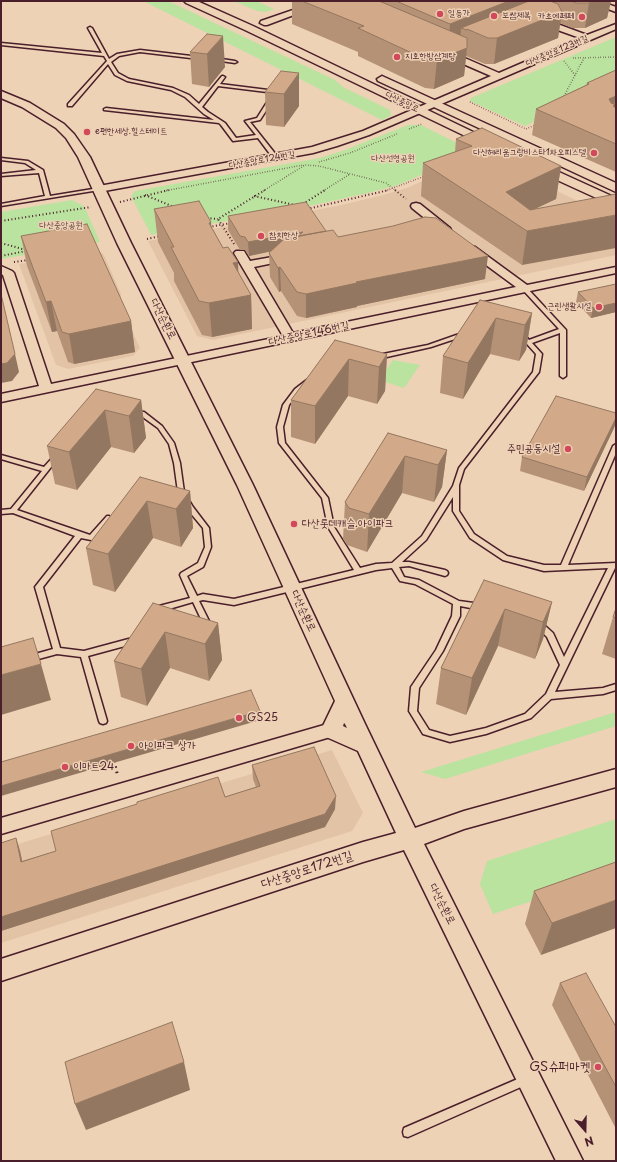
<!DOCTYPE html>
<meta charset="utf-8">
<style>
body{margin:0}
#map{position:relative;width:617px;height:1162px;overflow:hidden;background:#eed2b5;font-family:"Playpen Sans",sans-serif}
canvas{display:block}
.frame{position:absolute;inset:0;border:2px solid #4a1f2b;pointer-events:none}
.north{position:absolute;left:565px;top:1110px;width:40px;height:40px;-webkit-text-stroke:3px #eed2b5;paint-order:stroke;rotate:160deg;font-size:11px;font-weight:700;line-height:16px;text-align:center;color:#4a1f2b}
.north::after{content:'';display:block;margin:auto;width:14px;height:18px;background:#4a1f2b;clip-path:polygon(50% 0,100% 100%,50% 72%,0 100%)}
</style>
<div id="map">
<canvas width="617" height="1162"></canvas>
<div class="frame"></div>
<div class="north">N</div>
</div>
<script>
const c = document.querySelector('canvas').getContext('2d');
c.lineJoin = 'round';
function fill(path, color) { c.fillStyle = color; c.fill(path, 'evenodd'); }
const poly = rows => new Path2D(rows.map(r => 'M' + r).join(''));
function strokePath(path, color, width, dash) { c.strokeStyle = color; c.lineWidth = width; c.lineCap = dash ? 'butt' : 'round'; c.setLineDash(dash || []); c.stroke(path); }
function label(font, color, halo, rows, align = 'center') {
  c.font = font + ' "Playpen Sans","Poor Story",sans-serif'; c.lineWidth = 3; c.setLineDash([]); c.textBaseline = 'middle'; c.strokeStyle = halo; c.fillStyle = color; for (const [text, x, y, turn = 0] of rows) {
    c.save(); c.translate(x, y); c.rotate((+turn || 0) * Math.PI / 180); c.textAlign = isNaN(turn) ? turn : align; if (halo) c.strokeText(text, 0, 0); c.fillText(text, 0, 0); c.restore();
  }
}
fill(poly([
 [482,154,616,220,616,255,213,340,197,336,148,241,337,206,383,195,407,188],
 [98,250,104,255,121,294,121,307,140,348,133,356,68,369,56,365,19,264],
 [332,750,363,813,352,831,1,943,1,849]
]), '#e3c3a6');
fill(poly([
 [143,1,168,1,335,80,343,87,390,110,391,116,382,120],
 [234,1,256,1,274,9,266,12,257,11],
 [616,37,616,84,525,126,470,101,471,98],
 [408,125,421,125,475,152,398,185,372,192,314,205,151,235,131,196,135,191,320,158,345,150],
 [72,200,84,206,100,242,1,259,1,212],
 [393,360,420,365,404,388,379,380],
 [616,712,616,726,445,779,421,772],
 [616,819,616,873,493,914,480,884,487,861]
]), '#b9e39f');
const service = poly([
 [90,27,92,28,109,59,117,54,140,50,200,57,201,58,199,59,140,52,119,56,111,62,118,73,129,79,173,88,189,95,199,104,222,76,223,76,225,77,220,84,276,91,276,93,275,93,218,86,202,107,208,112,225,123,236,138,256,135,245,121,257,118,269,99,273,99,273,100,260,120,250,122,277,156,277,158,273,158,258,138,233,141,221,125,219,123,104,110,104,109,106,108,214,120,204,114,185,97,171,90,127,81,115,75,108,64,72,106,68,106,68,104,107,61,104,56,1,45,1,43,102,53,88,28,90,27],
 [215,58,235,61,237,62,235,63,214,60,214,58,215,58],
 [1,158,28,161,43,170,50,196,99,188,101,189,99,190,1,206,1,204,45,196,39,173,1,176,1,174,36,170,25,163,1,160,1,158],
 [525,287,527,288,566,330,566,376,563,378,560,376,560,333,532,343,542,354,539,372,464,469,459,485,459,511,474,534,507,556,544,565,561,565,613,446,616,444,616,453,568,565,616,563,616,567,615,568,555,692,603,688,616,684,616,690,603,694,551,699,531,718,486,734,450,742,423,734,409,711,411,687,436,650,452,616,453,604,415,584,400,581,392,568,376,570,234,605,203,600,199,601,209,621,208,623,200,625,197,624,196,622,197,620,201,619,193,602,162,611,159,610,158,608,159,606,190,598,180,575,181,573,198,563,205,547,203,528,188,510,178,492,174,463,169,444,158,428,140,415,133,413,132,412,133,411,144,412,162,426,174,443,180,463,184,492,193,507,209,528,211,547,204,565,203,567,187,576,197,596,203,594,234,599,354,570,328,527,322,498,279,443,277,427,283,405,295,389,308,379,311,381,310,382,299,391,289,405,283,427,285,443,328,498,334,527,360,568,376,564,392,563,422,536,453,486,459,468,533,372,536,354,519,335,519,333,523,333,529,340,559,329,523,290,522,289,525,287],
 [453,497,453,511,470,538,503,560,544,571,608,568,564,657,553,633,542,623,536,623,535,625,547,637,560,665,546,694,525,714,486,728,450,736,429,730,417,711,419,688,443,651,460,616,460,606,481,610,484,609,485,607,484,605,481,604,459,601,419,580,404,577,399,567,409,566,445,576,447,575,448,573,447,571,445,570,409,562,402,562,426,540,453,497],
 [465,332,467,333,467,335,431,347,378,359,375,357,378,355,428,345,465,332],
 [1,455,44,467,54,456,56,455,59,457,17,510,90,535,107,516,109,516,112,518,93,540,91,540,81,538,43,587,60,648,84,651,136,637,139,638,140,640,139,642,136,643,88,656,107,721,106,723,103,724,100,723,99,721,81,657,57,654,31,661,28,660,27,658,28,656,53,649,35,587,75,536,13,513,1,514,1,510,11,509,42,471,1,459,1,455],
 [527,1075,530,1077,532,1080,530,1083,408,1137,404,1136,403,1132,404,1128,527,1075]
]);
const minor = poly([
 [319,1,331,1,267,25,264,25,260,23,261,21,319,1],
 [587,1,599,1,616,7,616,12,587,1],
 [538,19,544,19,587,35,616,24,616,29,369,135,337,146,313,153,99,192,94,189,99,186,312,147,363,131,491,76,445,56,444,54,445,52,451,52,499,73,580,38,538,23,537,21,538,19],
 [416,203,420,204,450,228,451,230,450,232,442,232,412,208,411,206,412,204,416,203],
 [471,246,475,247,527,285,616,267,616,273,1,402,1,394,39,386,3,275,1,274,1,266,12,271,14,273,51,384,283,336,234,253,236,251,244,251,250,261,289,254,293,255,295,257,293,259,254,267,293,333,516,287,467,251,466,249,467,247,471,246],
 [331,723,337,725,339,730,337,735,1,834,1,818,331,723]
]);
const tertiary = poly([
 [184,1,197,1,253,26,494,142,496,144,494,146,490,147,486,146,245,30,186,3,184,1],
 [382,76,616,183,616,192,378,81,377,79,382,76],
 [1,91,30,103,64,124,74,134,90,157,131,243,253,485,365,724,415,828,464,811,616,769,616,787,464,829,424,844,583,1161,556,1161,404,850,363,862,1,981,1,959,363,842,396,833,358,751,324,736,321,730,335,701,237,485,117,243,78,157,66,138,56,128,22,107,1,98,1,91],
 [344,723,345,724,347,728,343,726,344,723],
 [537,162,616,198,616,207,533,169,531,166,533,163,537,162]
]);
strokePath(service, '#4a1f2b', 3);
strokePath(minor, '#4a1f2b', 3);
strokePath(tertiary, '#4a1f2b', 3);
strokePath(poly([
 [573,58,616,57],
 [564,61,575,75],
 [563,98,584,58],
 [470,102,526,129,535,125],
 [409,129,422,124],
 [319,162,350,153,397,134],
 [164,191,303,165],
 [263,191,305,165,319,166,386,183,396,191],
 [323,191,350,174],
 [385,191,425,176]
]), '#4a1f2b', 1.5, [0.5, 2]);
strokePath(poly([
 [395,190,406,199],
 [145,195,174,207],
 [254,196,295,205],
 [120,202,169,190],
 [303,204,325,190],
 [307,209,389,190],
 [207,218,218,219],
 [1,221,91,207],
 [209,227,231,223],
 [147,239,160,236],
 [1,243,26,250],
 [234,244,218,219,265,190],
 [1,256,26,251],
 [14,262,29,260]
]), '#4a1f2b', 2, [1, 2.5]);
strokePath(poly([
 [114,761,118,777]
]), '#4a1f2b', 3, [1.5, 4]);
fill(service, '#eed2b5');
fill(minor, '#eed2b5');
fill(tertiary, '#eed2b5');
fill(poly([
 [292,1,611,1,607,18,585,28,572,28,560,23,558,38,494,64,485,64,466,56,464,76,434,89,425,88,358,56,358,52,292,24],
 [207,34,225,67,209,87,192,84,190,52],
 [616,70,616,172,532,135,536,109,586,85,587,83],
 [299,73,299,106,284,127,266,125,265,92],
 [456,139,561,166,556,199,533,210,522,265,421,196,423,163,455,152],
 [154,209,212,228,223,248,238,262,238,273,251,295,252,329,212,337,202,335,174,281,174,273,158,242],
 [228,216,326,231,338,237,485,279,357,306,357,307,306,318,297,316,281,291,279,292,270,277,269,253,271,251,249,256,245,250,240,250,228,230],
 [21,236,131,321,135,352,74,364,68,362,57,331,52,332,27,266],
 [616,284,616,312,591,318,576,302,578,292],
 [480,300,532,313,526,350,519,361,490,354,463,399,440,393,443,356],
 [335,340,387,354,385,391,377,404,348,396,315,444,291,437,291,400],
 [96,389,141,400,146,438,134,453,111,447,77,490,55,484,47,446],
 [616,413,616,422,614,428,584,491,520,471,522,457],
 [388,433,447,450,442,487,434,502,402,493,367,552,347,545,343,539,345,502],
 [140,477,190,491,193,528,181,547,153,538,115,592,93,585,86,548],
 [484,580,552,602,543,639,535,659,498,646,466,715,436,704,441,668],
 [153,603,218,623,222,660,209,681,170,668,147,706,121,697,114,661],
 [616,608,616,659,602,654,613,617],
 [252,765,335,809,325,827,1,931,16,838,20,851,22,861,56,851,256,787,253,779],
 [616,862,541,955,525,924,534,891],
 [560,983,616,1027,616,1129,552,1005]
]), '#b59276');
fill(poly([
 [509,1,527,1,525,18,467,29,461,28,460,45,448,49,450,24],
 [593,1,611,1,607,18,585,28,589,3],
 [562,12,558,38,494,64,497,38],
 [223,36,225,67,209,87,207,54],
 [467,48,464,76,434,89,437,60],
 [299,73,299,106,284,127,284,94],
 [616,96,614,106,616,105,611,131,609,99],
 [561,166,556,199,511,220,506,192],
 [616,215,616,248,522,265,527,231],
 [211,222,214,256,209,223],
 [303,232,297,246,249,256,248,242],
 [488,256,485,279,357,306,357,307,306,318,306,294,356,282],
 [238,262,239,296,233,263],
 [280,267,281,291,279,292,278,268],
 [251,295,252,329,212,337,209,303],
 [51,301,57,331,52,332,46,302],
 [616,303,616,312,591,318,593,308],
 [532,313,526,350,519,361,525,325],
 [496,318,490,354,463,399,468,363],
 [131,321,135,352,74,364,69,334],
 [15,354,19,372,12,381,1,383,1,364],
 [387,354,385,391,377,404,379,367],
 [349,359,348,396,315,444,315,406],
 [141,400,146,438,134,453,129,416],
 [105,410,111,447,77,490,69,452],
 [616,418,616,422,614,428,584,491,587,477],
 [447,450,442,487,434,502,438,465],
 [405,456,402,493,367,552,369,514],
 [190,491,193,528,181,547,176,509],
 [147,501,153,538,115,592,108,554],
 [552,602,543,639,535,659,543,622],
 [505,609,498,646,466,715,472,678],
 [218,623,222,660,209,681,205,644],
 [165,632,170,668,147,706,141,669],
 [41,664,51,700,1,715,1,675],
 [260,711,260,720,1,796,1,786],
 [336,796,335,809,325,827,1,931,1,917],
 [16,838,20,851,25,874,21,862],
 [616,900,616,928,541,955,552,923],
 [184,1062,190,1090,86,1130,75,1104]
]), '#947760');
const building = poly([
 [302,1,379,1,467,38,467,48,437,60,427,60,358,28,364,26,302,1],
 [396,1,509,1,450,24,396,1],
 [529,1,550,1,558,4,562,12,497,38,488,38,467,29,467,30,461,28,529,1],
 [571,1,593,1,589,3,576,3,571,1],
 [207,34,223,36,207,54,190,52,207,34],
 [616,70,616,96,609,99,611,103,616,105,613,106,616,108,616,144,536,109,589,84,587,83,616,70],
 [281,71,299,73,284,94,265,92,281,71],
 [482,128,561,166,506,192,530,210,616,194,616,215,527,231,423,163,472,146,456,139,482,128],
 [199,201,211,222,209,223,223,248,228,247,238,262,233,263,251,295,209,303,199,301,171,247,174,247,154,209,199,201],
 [306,202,326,231,298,236,303,232,248,242,245,237,240,236,228,216,306,202],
 [425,217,436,218,488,256,356,282,357,283,306,294,297,292,280,267,278,268,269,253,284,239,333,230,338,237,393,226,425,217],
 [87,224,131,321,69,334,62,332,51,301,46,302,21,236,87,224],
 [616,284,616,303,593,308,578,292,616,284],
 [1,294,15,354,7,363,1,364,1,294],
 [480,300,532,313,525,325,496,318,468,363,443,356,480,300],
 [335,340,387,354,379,367,349,359,315,406,291,400,335,340],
 [96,389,141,400,129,416,105,410,69,452,47,446,96,389],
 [556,396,616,413,616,418,587,477,522,457,556,396],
 [388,433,447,450,438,465,405,456,369,514,349,508,345,502,388,433],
 [140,477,190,491,176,509,147,501,108,554,86,548,140,477],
 [484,580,552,602,543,622,505,609,472,678,441,668,484,580],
 [153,603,218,623,205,644,165,632,141,669,114,661,153,603],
 [616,608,616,618,613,617,616,608],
 [33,638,41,664,1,675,1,647,33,638],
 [251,690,260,711,1,786,1,762,251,690],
 [314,747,336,796,325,814,1,917,1,843,16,838,21,862,56,851,51,831,137,804,137,802,218,777,225,797,260,786,252,765,314,747],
 [616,862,616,900,552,923,534,891,616,862],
 [586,973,616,1027,616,1087,560,983,586,973],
 [172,1022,184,1062,75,1104,65,1062,172,1022]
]);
fill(building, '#d3aa89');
strokePath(building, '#947760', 1);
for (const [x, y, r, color] of [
 [440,14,4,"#d1495b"],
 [494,16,4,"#d1495b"],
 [582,17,4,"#d1495b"],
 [397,57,4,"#d1495b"],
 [87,132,4,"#d1495b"],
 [594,153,4,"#d1495b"],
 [261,236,4,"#d1495b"],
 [599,307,4,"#d1495b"],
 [568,449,4,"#d1495b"],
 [294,524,4,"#d1495b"],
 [239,718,4,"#d1495b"],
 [131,746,4,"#d1495b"],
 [65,767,4,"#d1495b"],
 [598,1067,4,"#d1495b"]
]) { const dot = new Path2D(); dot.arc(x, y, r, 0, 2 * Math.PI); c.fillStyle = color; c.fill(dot); strokePath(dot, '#eed2b5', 1.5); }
label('9px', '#4a1f2b', '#eed2b5', [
 ["일등가",448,14],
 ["보쌈제복",502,16],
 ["카초에페페",574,17,"right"],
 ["지호한방삼계탕",405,57],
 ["e편한세상.힐스테이트",95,132],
 ["다산헤리움그랑비스타1차오피스텔",586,153,"right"],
 ["참치한상",269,236],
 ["근린생활시설",591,307,"right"]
], 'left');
label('9px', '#4a1f2b', '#eed2b5', [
 ["다산중앙로123번길",557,51,-23],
 ["다산중앙로",402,102,26],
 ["다산중앙로124번길",262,160,-10]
]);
label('9px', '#5b3c3c', '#eed2b5', [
 ["다산선형공원",393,159],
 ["다산중앙공원",61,226]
]);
label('11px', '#4a1f2b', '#eed2b5', [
 ["다산순환로",163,319,63],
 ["다산중앙로146번길",309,334,-12],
 ["다산순환로",303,611,65],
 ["다산순환로",442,904,63]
]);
label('11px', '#4a1f2b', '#eed2b5', [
 ["주민공동시설",560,449,"right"],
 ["다산롯데캐슬.아이파크",302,524],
 ["GS25",247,718],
 ["아이파크 상가",139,746],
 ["이마트24",73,767]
], 'left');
label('13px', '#4a1f2b', '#eed2b5', [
 ["다산중앙로172번길",307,870,-18]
]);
label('13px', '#4a1f2b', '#eed2b5', [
 ["GS슈퍼마켓",590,1067]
], 'right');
</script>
